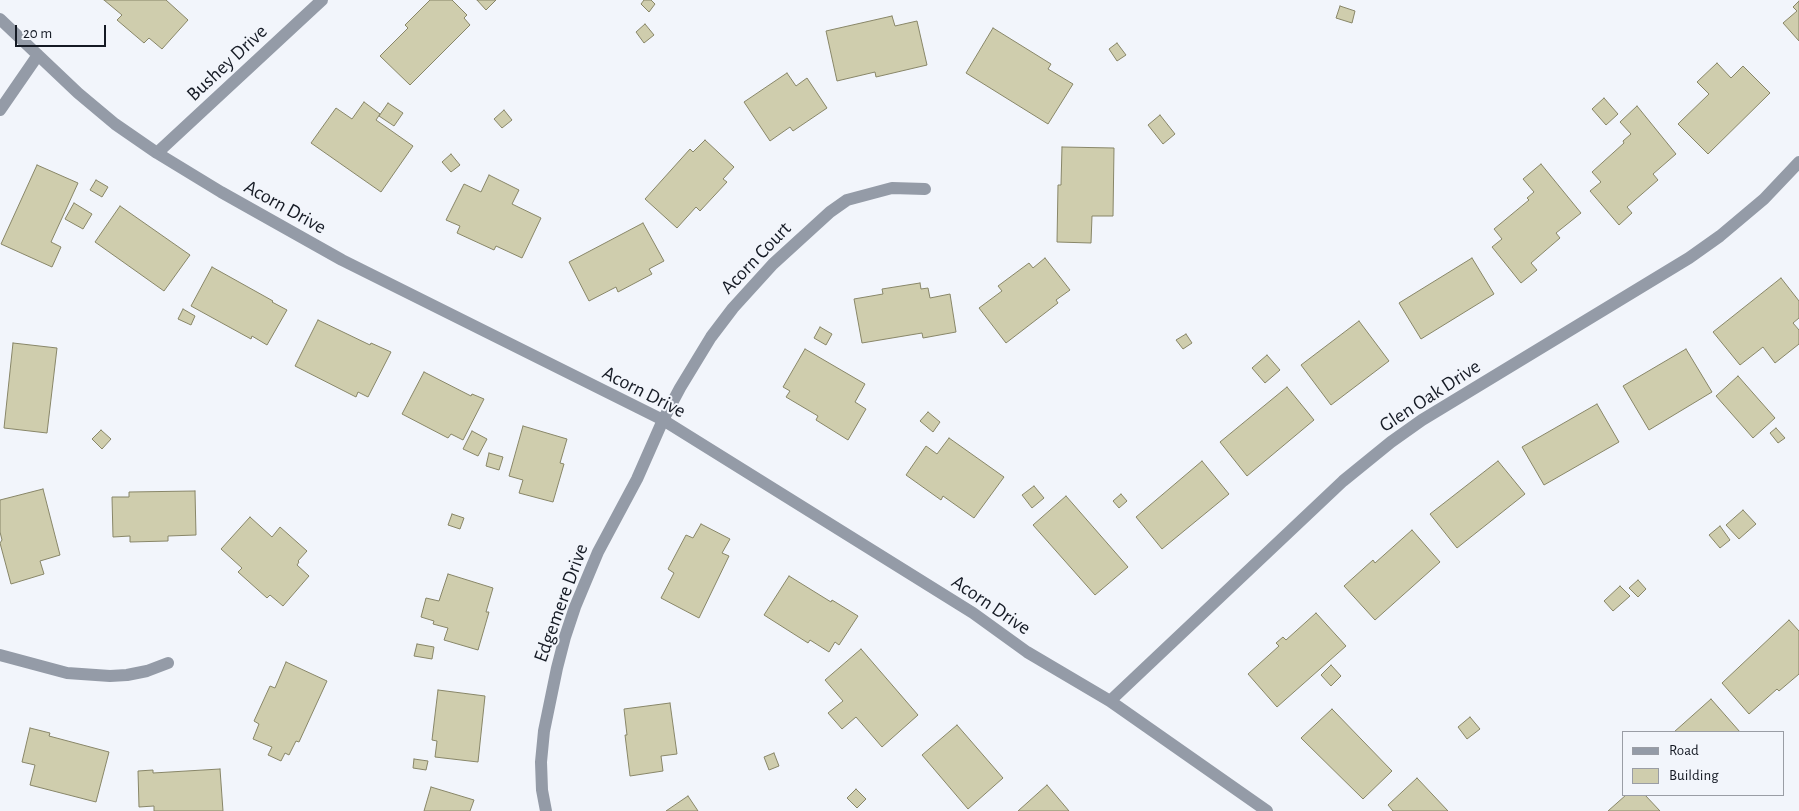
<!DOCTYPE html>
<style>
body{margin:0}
#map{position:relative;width:1799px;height:811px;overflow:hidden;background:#f2f5fb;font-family:"Alegreya Sans",sans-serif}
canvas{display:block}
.legend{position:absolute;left:1622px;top:731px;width:162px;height:65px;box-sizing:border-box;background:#f2f5fb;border:1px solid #9a9da5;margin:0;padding:6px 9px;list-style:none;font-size:15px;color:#151a24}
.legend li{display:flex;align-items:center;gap:10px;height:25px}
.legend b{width:25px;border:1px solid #9a9da5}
.scale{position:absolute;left:15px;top:25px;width:91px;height:22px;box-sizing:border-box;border:2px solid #151a24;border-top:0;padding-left:6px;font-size:15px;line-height:18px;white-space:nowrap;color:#151a24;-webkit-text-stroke:4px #f2f5fb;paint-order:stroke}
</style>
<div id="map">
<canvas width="1799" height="811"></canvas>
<ul class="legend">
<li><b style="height:6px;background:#949ba7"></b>Road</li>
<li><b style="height:14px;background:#cfcdad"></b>Building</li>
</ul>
<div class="scale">20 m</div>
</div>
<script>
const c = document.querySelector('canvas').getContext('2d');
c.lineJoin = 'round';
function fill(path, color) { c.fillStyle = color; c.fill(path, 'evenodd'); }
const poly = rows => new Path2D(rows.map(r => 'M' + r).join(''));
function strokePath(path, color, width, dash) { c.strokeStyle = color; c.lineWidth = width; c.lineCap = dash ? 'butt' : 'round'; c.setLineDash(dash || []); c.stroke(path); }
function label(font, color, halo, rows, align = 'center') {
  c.font = font + ' "Alegreya Sans",sans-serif'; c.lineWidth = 4; c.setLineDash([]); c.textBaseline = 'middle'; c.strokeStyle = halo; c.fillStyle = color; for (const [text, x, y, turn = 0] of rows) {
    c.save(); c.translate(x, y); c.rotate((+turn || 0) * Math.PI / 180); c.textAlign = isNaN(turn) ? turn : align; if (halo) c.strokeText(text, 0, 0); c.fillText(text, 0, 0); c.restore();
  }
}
const building = poly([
 [104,0,166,0,188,20,162,49,149,38,144,43,117,20,122,15,104,0],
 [430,0,452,0,467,15,464,18,470,25,410,85,380,56,408,28,405,25,430,0],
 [477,0,496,0,486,10,477,0],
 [644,0,651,0,655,4,649,12,641,4,644,0],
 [1799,1,1799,41,1783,23,1797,11,1793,7,1799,1],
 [1340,6,1355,11,1352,23,1336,18,1340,6],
 [892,16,895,26,917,21,927,65,876,77,875,72,837,81,826,31,892,16],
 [645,24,654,35,644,43,636,32,645,24],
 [993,28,1051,64,1048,69,1073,84,1048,124,966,73,993,28],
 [1117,43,1126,55,1117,61,1109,49,1117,43],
 [1717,63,1731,78,1743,66,1770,93,1708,154,1678,124,1709,94,1697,82,1717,63],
 [787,73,796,86,807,78,827,108,793,131,790,127,770,141,744,102,787,73],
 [1604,98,1618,114,1606,125,1592,109,1604,98],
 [364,102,380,114,376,120,413,146,381,192,311,143,336,108,352,119,364,102],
 [388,103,403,113,394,126,379,116,388,103],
 [1637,106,1676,154,1653,174,1658,180,1627,207,1632,213,1619,225,1590,191,1601,182,1592,172,1624,143,1623,141,1631,134,1620,122,1637,106],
 [504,110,512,120,502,128,494,119,504,110],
 [1160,115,1175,134,1163,144,1148,125,1160,115],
 [705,140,734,167,723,179,727,182,700,211,696,207,677,228,645,199,690,149,693,152,705,140],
 [1062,147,1114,148,1113,216,1092,216,1091,243,1057,242,1058,185,1061,185,1062,147],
 [451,154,460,165,451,172,442,162,451,154],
 [1541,164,1581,213,1556,233,1560,238,1531,263,1537,270,1521,283,1492,247,1502,239,1494,229,1529,200,1527,198,1534,192,1523,179,1541,164],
 [37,165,78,183,51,242,61,247,52,267,1,244,37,165],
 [489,175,519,190,512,204,541,218,522,258,496,246,494,250,457,233,460,226,446,220,464,184,481,192,489,175],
 [96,180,108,187,102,197,90,190,96,180],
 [74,203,92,214,83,229,65,219,74,203],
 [120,206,190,255,164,291,95,242,120,206],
 [643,223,664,261,649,269,652,274,618,292,616,287,589,301,569,262,643,223],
 [1045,258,1070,290,1056,300,1058,303,1006,343,979,308,1002,291,998,286,1029,263,1033,268,1045,258],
 [1472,258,1494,294,1421,339,1399,303,1472,258],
 [212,267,273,301,272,302,287,310,267,345,252,336,251,339,191,306,212,267],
 [1781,278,1799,301,1799,318,1793,323,1799,330,1799,344,1775,363,1763,347,1740,365,1713,332,1781,278],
 [920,283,921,289,928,288,930,298,950,294,956,332,923,338,922,333,862,343,854,299,883,294,882,289,920,283],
 [183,309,195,316,191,325,178,319,183,309],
 [318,320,370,345,371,343,391,352,368,397,358,392,356,397,295,366,318,320],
 [1359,321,1389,361,1331,405,1301,365,1359,321],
 [820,327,832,334,826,345,814,338,820,327],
 [1186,334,1192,343,1183,349,1176,340,1186,334],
 [13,343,57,348,47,433,4,428,13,343],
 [805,349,865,384,855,402,866,409,848,440,816,420,818,416,786,397,790,391,783,387,805,349],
 [1686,349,1712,392,1649,430,1623,386,1686,349],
 [1267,355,1280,370,1265,383,1252,368,1267,355],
 [424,372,471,396,472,394,484,399,463,440,451,434,448,438,402,414,424,372],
 [1738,376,1775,418,1753,438,1716,396,1738,376],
 [1287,387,1314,420,1247,476,1220,442,1287,387],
 [1597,404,1619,442,1544,485,1522,447,1597,404],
 [928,412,940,422,933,432,920,421,928,412],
 [523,426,567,439,560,463,564,464,553,502,519,493,523,480,509,476,523,426],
 [1776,428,1785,438,1778,443,1770,433,1776,428],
 [101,430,111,439,102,449,92,439,101,430],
 [472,431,487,439,478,456,463,449,472,431],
 [949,438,1004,477,974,518,943,496,941,500,906,475,926,446,937,454,949,438],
 [489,453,503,457,499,470,486,466,489,453],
 [1202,461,1229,494,1162,549,1136,517,1202,461],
 [1498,461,1525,494,1457,548,1430,514,1498,461],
 [1034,486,1044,498,1032,508,1022,495,1034,486],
 [43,489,60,555,40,561,44,574,11,584,0,543,2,540,0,532,0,500,43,489],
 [195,491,196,535,168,536,168,541,130,542,130,536,113,537,112,497,129,497,129,492,195,491],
 [1121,494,1127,501,1119,508,1113,501,1121,494],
 [1066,496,1128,567,1095,595,1033,525,1066,496],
 [1743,510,1756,524,1739,539,1726,525,1743,510],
 [452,514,464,518,460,529,448,525,452,514],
 [250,517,272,537,280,527,307,551,298,561,299,562,297,565,309,576,283,606,270,595,267,598,238,572,242,568,221,549,250,517],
 [701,524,730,539,722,553,729,556,699,618,661,598,674,573,668,569,686,535,693,538,701,524],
 [1720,526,1730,540,1720,548,1709,535,1720,526],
 [1412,530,1440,562,1375,620,1344,586,1373,560,1375,563,1412,530],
 [448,574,493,588,486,612,489,612,478,650,444,640,448,628,433,624,434,621,421,617,426,598,439,601,448,574],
 [789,576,831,602,832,600,858,616,839,645,835,642,829,652,810,640,808,643,764,615,789,576],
 [1638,580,1646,589,1638,597,1629,588,1638,580],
 [1620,586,1630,596,1613,611,1604,601,1620,586],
 [1316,613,1346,646,1277,707,1248,674,1279,646,1276,643,1283,637,1286,640,1316,613],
 [1789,620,1799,631,1799,674,1779,691,1777,689,1749,714,1722,683,1789,620],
 [417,644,434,647,432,659,414,656,417,644],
 [861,649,918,715,882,747,856,717,842,729,828,713,843,701,825,680,861,649],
 [286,662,327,681,299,742,296,741,289,755,285,753,281,761,268,755,272,747,253,739,259,724,254,721,270,686,275,688,286,662],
 [1331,665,1341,676,1331,686,1321,675,1331,665],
 [438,690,485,696,478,762,435,757,437,741,432,740,438,690],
 [1711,699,1740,732,1674,732,1711,699],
 [670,703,677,754,661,756,663,771,630,776,625,735,627,735,624,709,670,703],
 [1332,709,1392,771,1363,799,1301,738,1332,709],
 [1470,717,1480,729,1467,739,1458,727,1470,717],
 [957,725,1003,778,968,809,922,755,957,725],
 [30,728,50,733,49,736,109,752,96,802,30,785,35,765,22,762,30,728],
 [774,753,779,766,769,770,764,757,774,753],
 [414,759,428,761,426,770,413,768,414,759],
 [220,769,223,811,154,811,154,806,139,807,138,771,153,770,153,773,220,769],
 [1417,778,1448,811,1393,811,1388,805,1417,778],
 [1047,785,1069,811,1018,811,1047,785],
 [431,787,474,800,470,811,424,811,431,787],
 [856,789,866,799,857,808,847,798,856,789],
 [1626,795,1645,795,1660,811,1608,811,1626,795],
 [688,796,698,811,666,811,688,796]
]);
fill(building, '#cfcdad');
strokePath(building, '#888668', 1);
strokePath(poly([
 [0,19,78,93,115,124,157,153,221,192,342,260,663,420,973,613,1027,652,1110,701,1267,811],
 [0,110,38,55],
 [157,153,322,0],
 [0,655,67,673,110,676,127,675,147,671,168,663],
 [1110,701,1343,481,1391,442,1422,420,1689,258,1720,236,1764,199,1799,162],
 [546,811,542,790,541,762,544,731,557,668,565,637,575,607,598,552,637,479,663,420,680,388,711,337,733,308,773,264,830,212,847,200,892,188,925,189]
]), '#949ba7', 12);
label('20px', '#151a24', '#f2f5fb', [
 ["Bushey Drive",227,63,-43],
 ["Acorn Drive",285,207,29],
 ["Acorn Court",756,258,-46],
 ["Acorn Drive",644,392,27],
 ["Glen Oak Drive",1430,396,-33],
 ["Edgemere Drive",561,603,-70],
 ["Acorn Drive",991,605,34]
]);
</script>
